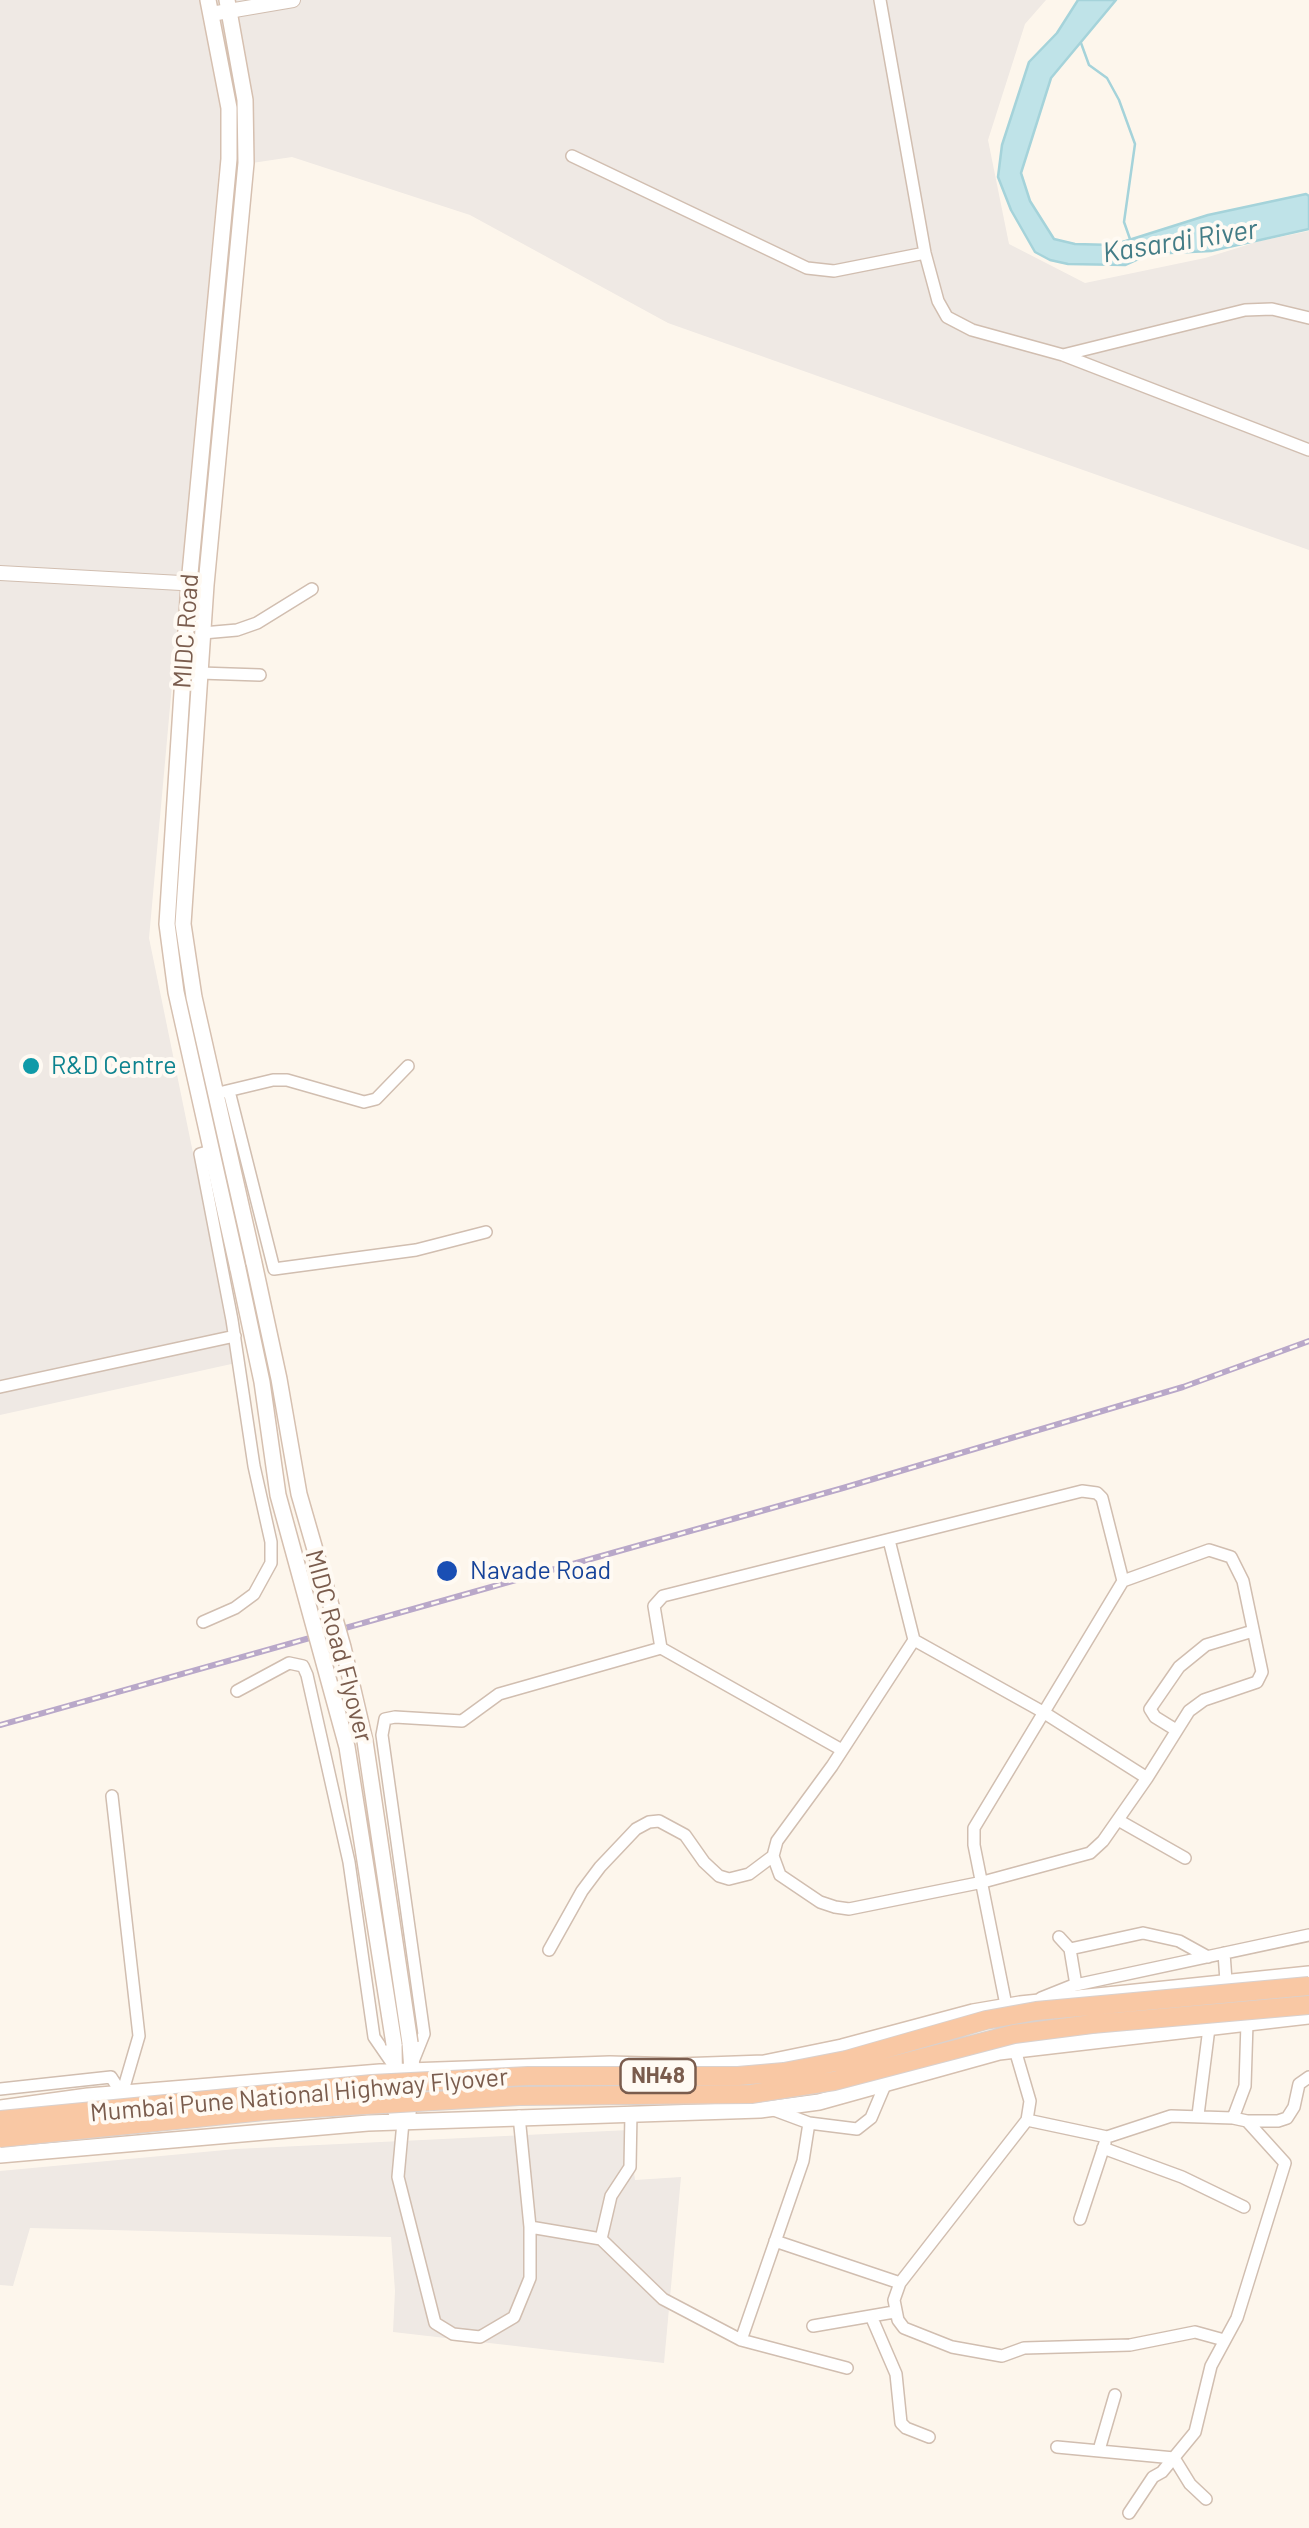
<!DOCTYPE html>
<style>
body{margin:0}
canvas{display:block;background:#fdf6ec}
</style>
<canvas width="1309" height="2528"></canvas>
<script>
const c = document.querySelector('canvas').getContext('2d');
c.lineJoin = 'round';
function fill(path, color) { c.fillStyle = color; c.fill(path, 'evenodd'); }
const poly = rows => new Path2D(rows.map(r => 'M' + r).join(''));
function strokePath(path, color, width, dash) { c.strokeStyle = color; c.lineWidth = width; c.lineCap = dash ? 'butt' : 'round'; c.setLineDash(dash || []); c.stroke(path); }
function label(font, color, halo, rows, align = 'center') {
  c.font = font + ' Barlow,sans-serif'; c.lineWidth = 8; c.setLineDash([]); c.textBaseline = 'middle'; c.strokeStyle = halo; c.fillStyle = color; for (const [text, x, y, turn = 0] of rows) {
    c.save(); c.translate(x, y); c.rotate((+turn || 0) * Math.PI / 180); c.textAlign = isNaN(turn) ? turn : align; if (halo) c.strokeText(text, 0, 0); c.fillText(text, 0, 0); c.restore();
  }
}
fill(poly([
 [0,0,1046,0,1025,24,988,140,1009,244,1085,283,1205,258,1260,241,1309,231,1309,550,668,323,470,215,292,157,219,168,149,938,236,1363,0,1415],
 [629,2130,635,2180,681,2177,664,2363,393,2332,395,2291,391,2237,30,2228,13,2286,0,2285,0,2171,236,2149]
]), '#efe9e4');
const water = poly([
 [1078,0,1116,0,1051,78,1021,173,1030,201,1054,239,1075,244,1113,245,1208,215,1306,194,1309,196,1309,229,1211,251,1149,254,1125,265,1068,264,1050,260,1035,252,1011,210,998,177,1002,145,1029,62,1057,33,1078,0]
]);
fill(water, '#bfe3e8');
strokePath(water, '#a5d3da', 2.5);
strokePath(poly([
 [1081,43,1089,65,1107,78,1119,100,1135,144,1124,222,1130,239]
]), '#a5d3da', 2.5);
const minor = poly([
 [880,0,925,253,938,301,947,317,972,330,1063,355,1309,450],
 [572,156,807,268,834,271,925,253],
 [1063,355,1245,310,1272,309,1309,318],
 [203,633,237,630,257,623,312,589],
 [200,673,260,675],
 [229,1091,274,1269,416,1250,486,1232],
 [223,1092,273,1080,287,1080,364,1102,376,1099,408,1066],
 [0,1387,235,1336],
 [889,1540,914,1640,832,1766,777,1841,773,1856,780,1875,820,1902,835,1907,849,1909,983,1882,1090,1853,1103,1841,1147,1778,1189,1711,1204,1700,1257,1682,1262,1672,1243,1581,1231,1557,1209,1550,1123,1581],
 [203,1622,235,1608,254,1594,271,1563,271,1542,254,1466,232,1320,200,1154,211,1151],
 [914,1640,1043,1712,1147,1778],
 [661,1648,654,1606,663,1596,1082,1491,1097,1493,1102,1498,1123,1581,974,1828,974,1845,1007,2010],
 [237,1691,289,1663,303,1666,307,1675,349,1862,374,2037,394,2066],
 [1176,1730,1155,1717,1150,1709,1179,1667,1206,1645,1253,1631],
 [112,1796,139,2036,122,2094],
 [1118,1820,1185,1858],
 [1059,1937,1070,1949,1076,1985],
 [1070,1949,1143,1933,1179,1941,1208,1957],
 [549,1950,582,1891,600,1867,636,1829,649,1822,659,1821,685,1835,704,1862,719,1876,729,1879,749,1874,773,1856],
 [1224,1953,1226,1981],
 [1041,1998,1071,1986,1309,1935],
 [1013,2043,1030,2101,1027,2120,900,2283,894,2300,898,2320,904,2328,952,2347,1002,2356,1024,2348,1130,2345,1195,2332,1224,2340],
 [414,2059,424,2034,382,1735,385,1719,395,1717,462,1721,499,1694,661,1648,842,1750],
 [0,2089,111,2077,122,2094],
 [774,2110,809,2123,857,2129,871,2118,885,2085],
 [1198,2115,1209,2028],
 [1233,2118,1245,2086,1247,2023],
 [1027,2120,1107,2137,1171,2116,1233,2118,1247,2121,1285,2163,1237,2318,1211,2366,1195,2432,1162,2472,1153,2477,1129,2513],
 [1247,2121,1278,2121,1287,2118,1294,2107,1299,2084,1309,2077],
 [403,2122,398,2177,435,2323,453,2334,480,2337,514,2317,530,2278,530,2227,519,2116],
 [1103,2148,1182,2177,1244,2207],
 [1080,2219,1105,2143],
 [530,2227,601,2239,663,2299,741,2340,847,2368],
 [601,2239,611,2196,630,2167,631,2113],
 [775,2241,900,2283],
 [871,2316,896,2374,901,2423,906,2428,929,2437],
 [813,2326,894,2312],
 [741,2340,803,2161,809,2123],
 [1057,2447,1174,2458,1190,2484,1206,2499],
 [1099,2450,1115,2395]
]);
const tertiary = poly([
 [211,14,293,0],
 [0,573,199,584]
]);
const secondary = poly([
 [208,0,229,108,229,159,189,584,167,924,176,992,238,1269],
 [227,0,245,100,246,163,206,585,183,924,194,997,254,1263],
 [394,2044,395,2110,398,2114],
 [0,2108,88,2096,380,2072,610,2064,679,2066,764,2063,842,2047,973,2012,1020,2004,1309,1974],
 [408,2113,412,2071,410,2043],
 [0,2155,368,2123,760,2110,819,2102,999,2052,1309,2016]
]);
strokePath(minor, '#d1beb0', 14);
strokePath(tertiary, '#d1beb0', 16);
strokePath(secondary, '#d6c0b0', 18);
strokePath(minor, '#fff', 11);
strokePath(tertiary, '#fff', 14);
strokePath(secondary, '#fff', 15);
const rail = poly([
 [0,1725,843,1488,1183,1387,1309,1341]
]);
strokePath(rail, '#b9a8c9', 6);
strokePath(rail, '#fffaf3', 2.5, [8]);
const secondaryBridge = poly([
 [254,1263,279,1379,299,1494,343,1647,365,1741,410,2043],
 [238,1269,262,1382,278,1495,347,1747,394,2044]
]);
const trunkBridge = poly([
 [0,2120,372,2084,528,2076,738,2076,784,2072,846,2060,986,2020,1036,2011,1309,1986],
 [0,2138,264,2111,519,2096,751,2094,834,2081,1014,2034,1092,2024,1309,2005]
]);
strokePath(secondaryBridge, '#d6c0b0', 18, []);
strokePath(trunkBridge, '#dad1cd', 20, []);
strokePath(secondaryBridge, '#fff', 15);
strokePath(trunkBridge, '#f9c8a4', 18);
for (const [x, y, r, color] of [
 [31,1066,10,"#0f9aa8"],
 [447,1571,12,"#1a4fb4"]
]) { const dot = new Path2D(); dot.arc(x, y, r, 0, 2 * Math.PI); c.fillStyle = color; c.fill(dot); strokePath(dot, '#fffaf3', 4); }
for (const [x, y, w] of [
 [658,2076,75]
]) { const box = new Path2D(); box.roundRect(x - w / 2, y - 17, w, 34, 8); c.fillStyle = '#fffaf3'; c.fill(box); strokePath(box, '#7a5c4d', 2.5); }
label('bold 22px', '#7a5c4d', null, [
 ["NH48",658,2076]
]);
label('25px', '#7a5c4d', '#fffaf3', [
 ["MIDC Road",186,631,-86],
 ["MIDC Road Flyover",339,1646,75],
 ["Mumbai Pune National Highway Flyover",299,2095,-5]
]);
label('25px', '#0d838f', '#fffaf3', [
 ["R&D Centre",51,1066]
], 'left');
label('25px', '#164399', '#fffaf3', [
 ["Navade Road",470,1571]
], 'left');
label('italic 28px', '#437c86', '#fffaf3', [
 ["Kasardi River",1180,241,-9]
]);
</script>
